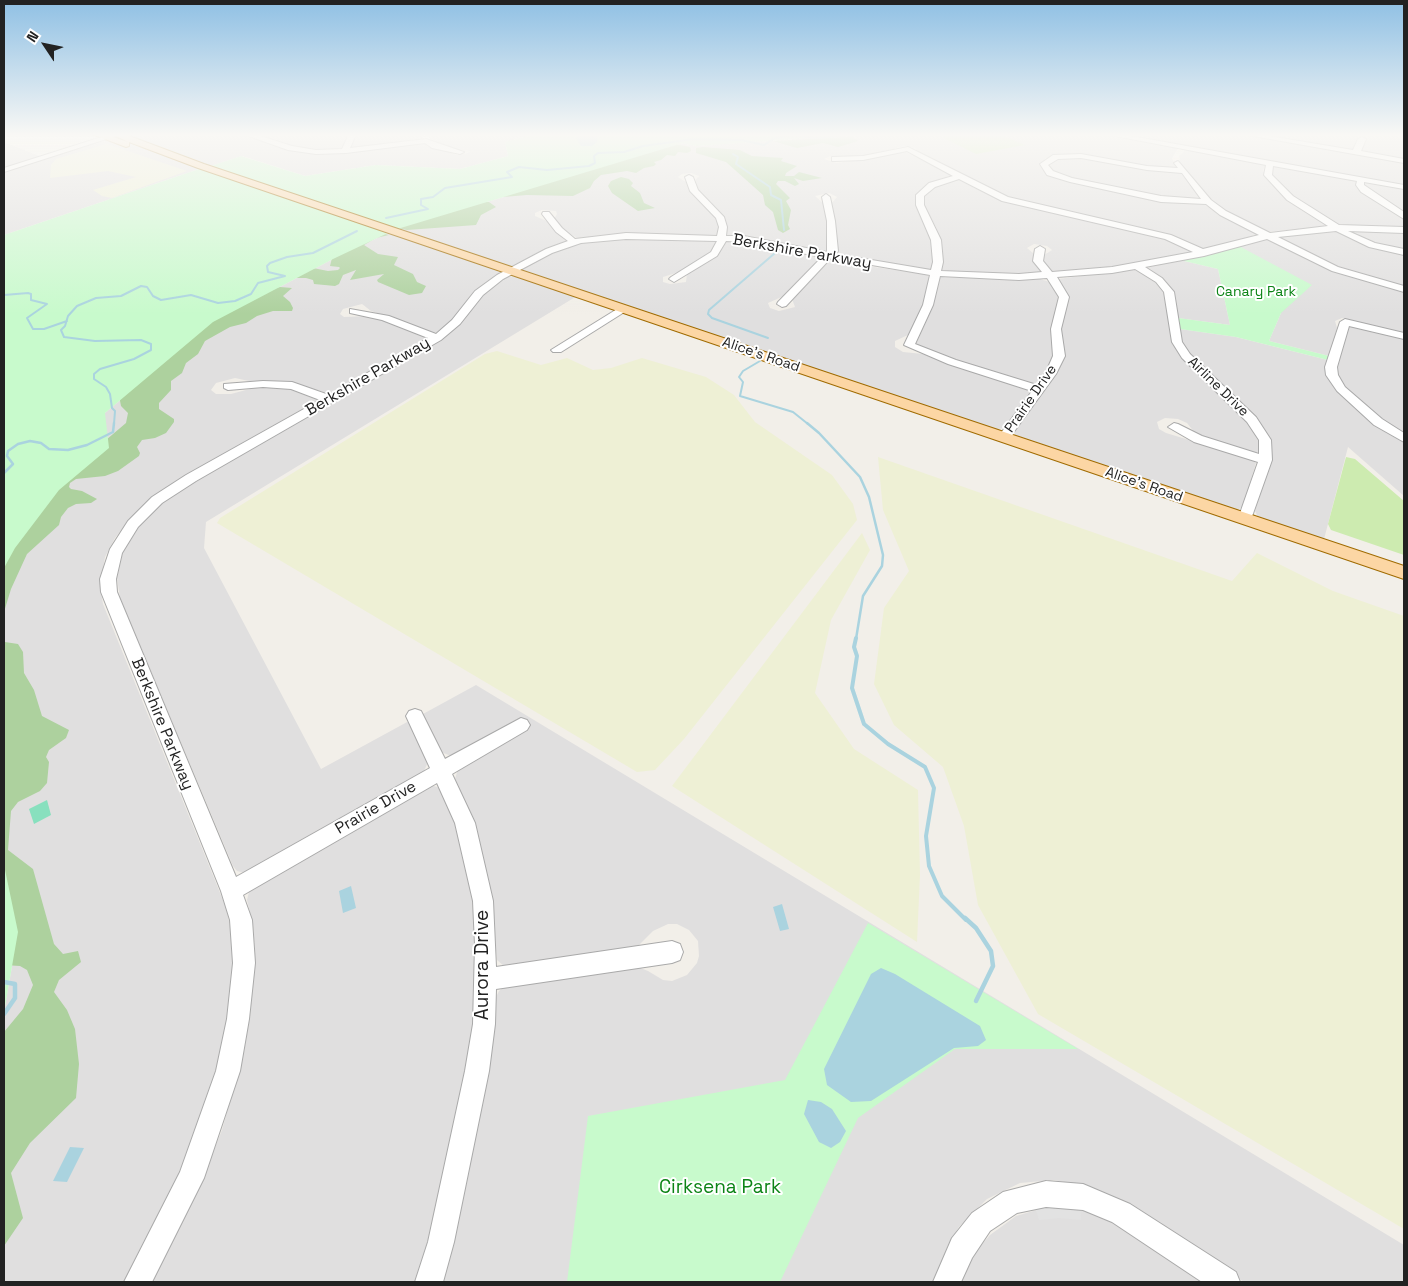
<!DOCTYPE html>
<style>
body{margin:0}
#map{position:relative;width:1408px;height:1286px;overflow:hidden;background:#f2efe9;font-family:"Space Grotesk",sans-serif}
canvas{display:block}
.frame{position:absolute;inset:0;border:5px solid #222;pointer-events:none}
.north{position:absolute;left:20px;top:20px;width:50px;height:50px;-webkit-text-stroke:4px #fff;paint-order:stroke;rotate:304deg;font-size:14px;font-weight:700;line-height:20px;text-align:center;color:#222}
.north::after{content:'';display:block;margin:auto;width:18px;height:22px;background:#222;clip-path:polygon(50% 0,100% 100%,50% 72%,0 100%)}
</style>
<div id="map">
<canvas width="1408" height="1286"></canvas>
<div class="frame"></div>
<div class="north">N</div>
</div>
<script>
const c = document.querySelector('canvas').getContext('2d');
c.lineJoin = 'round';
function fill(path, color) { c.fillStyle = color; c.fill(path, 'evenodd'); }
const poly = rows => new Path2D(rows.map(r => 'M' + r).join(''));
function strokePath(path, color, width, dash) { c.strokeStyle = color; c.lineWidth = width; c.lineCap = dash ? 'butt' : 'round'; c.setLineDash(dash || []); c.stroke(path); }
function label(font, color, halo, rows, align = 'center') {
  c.font = font + ' "Space Grotesk",sans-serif'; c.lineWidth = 4; c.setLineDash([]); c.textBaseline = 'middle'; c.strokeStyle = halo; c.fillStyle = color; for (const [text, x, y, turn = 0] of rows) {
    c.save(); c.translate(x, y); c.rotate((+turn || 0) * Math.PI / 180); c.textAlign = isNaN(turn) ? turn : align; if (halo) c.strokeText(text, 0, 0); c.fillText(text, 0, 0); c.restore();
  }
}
fill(poly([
 [138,134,243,134,292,150,322,153,422,143,457,155,468,153,470,151,454,149,429,141,431,134,534,134,505,142,508,156,460,169,376,165,305,176,242,156,208,167,133,138],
 [251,134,349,134,343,148,337,150,294,148],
 [355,134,425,134,421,140,350,148,350,144],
 [870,134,1104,134,1173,147,1178,149,1172,158,1177,169,1154,168,1090,156,1056,155,1045,159,1041,166,1053,177,1069,182,1204,204,1258,234,1209,249,1201,249,1004,197,918,152,915,148,905,146,863,156,831,156,824,159,837,163,906,152,952,175,926,186,916,198,917,207,929,228,934,255,932,269,930,270,837,256,831,204,837,197,829,193,815,196,824,204,827,220,827,252,729,236,726,234,726,223,720,212,697,190,694,182,699,176,691,173,682,174,678,177,686,182,689,188,715,216,719,228,716,235,619,235,577,238,562,229,554,219,557,214,556,211,542,210,535,213,535,216,547,221,566,241,509,267,394,230,683,143,696,146],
 [1114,134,1404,134,1404,186,1223,153],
 [108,140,119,140,202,168,4,235,4,171],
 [4,142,42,157,4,168],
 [1188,150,1266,165,1263,170,1265,175,1284,197,1330,226,1266,232,1223,211,1211,202,1180,163,1179,156,1185,150],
 [1077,157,1180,172,1202,199,1176,200,1071,180,1054,173,1048,167,1048,164,1054,159],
 [1273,166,1355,180,1361,190,1404,218,1404,229,1340,226,1297,201,1272,177],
 [957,179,992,196,1166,238,1195,252,1113,268,1053,273,1041,260,1044,255,1052,250,1047,246,1034,244,1027,248,1033,253,1034,261,1042,272,1039,275,944,272,941,269,940,240,936,227,924,207,924,196,932,187],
 [1365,182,1404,189,1404,213,1369,191,1365,187],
 [1333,230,1359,242,1404,253,1404,287,1345,271,1276,236],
 [1348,230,1404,231,1404,250,1382,246,1347,232],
 [390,232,500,272,473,294,451,321,437,332,432,333,371,311,362,304,343,309,340,314,344,317,369,316,382,319,424,337,426,340,337,392,327,393,294,383,249,381,235,378,216,383,211,390,216,394,231,394,257,387,289,389,318,400,130,519,115,538,105,557,100,586,103,604,227,910,233,943,233,972,225,1035,206,1108,172,1189,150,1236,124,1282,4,1282,4,1012,18,932,4,865,4,568,105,413,213,322,333,259],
 [617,238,716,241,712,252,679,272,663,277,663,282,670,284,686,282,687,274,717,255,725,242,730,240,820,258,821,259,786,295,768,303,770,308,779,311,795,307,792,299,830,261,925,274,930,277,924,304,910,334,895,341,895,347,903,352,923,354,1026,388,1030,393,1004,428,994,430,521,270,551,252,577,243],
 [1261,238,1269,239,1346,275,1404,290,1404,334,1342,318,1335,321,1337,328,1329,356,1269,341,1281,313,1237,245],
 [1180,260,1218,269,1230,325,1178,318,1174,293,1164,281,1147,268],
 [1135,269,1153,278,1165,292,1174,344,1179,353,1242,415,1258,437,1260,451,1255,453,1204,438,1195,433,1187,423,1178,419,1165,418,1157,422,1159,429,1166,433,1249,458,1256,463,1243,506,1239,509,1236,510,1015,435,1015,431,1062,363,1061,324,1068,303,1058,279],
 [517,276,577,296,206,522,204,548,321,769,409,721,428,762,424,771,245,873,237,871,233,866,120,598,117,578,124,548,137,528,155,509,177,491,418,353,497,283,506,277],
 [941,277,1040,279,1050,282,1060,300,1052,327,1054,356,1039,382,1031,384,947,358,916,344,929,315,939,279],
 [1349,326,1357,326,1404,338,1404,435,1378,417,1344,386,1339,377,1337,364],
 [1180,329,1236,337,1328,360,1327,372,1390,434,1404,441,1404,496,1348,447,1323,543,1258,517,1255,511,1272,457,1269,439,1258,420,1195,360,1183,345],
 [476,685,1404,1245,1404,1282,1244,1282,1109,1195,1090,1187,1054,1180,1020,1183,987,1199,959,1227,948,1245,934,1282,440,1282,451,1243,496,997,499,991,504,987,638,967,648,971,663,980,672,981,687,975,697,963,699,956,698,941,689,930,677,924,668,924,653,931,637,947,504,966,497,960,489,881,476,831,455,779,458,769,451,756,441,752,423,714],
 [430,785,441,788,451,811,466,857,477,936,473,1031,468,1066,418,1282,151,1282,205,1172,222,1130,244,1052,250,1017,255,953,253,925,247,900,249,892,252,888],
 [1047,1207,1085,1210,1124,1226,1209,1282,961,1282,976,1251,990,1235,1016,1216]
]), '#e0dfdf');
fill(poly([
 [106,144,107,144,187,171,112,198,102,196,93,190,136,177,108,171,50,178,51,165,56,159],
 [497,351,541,365,567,358,593,370,611,368,642,358,706,377,734,395,755,422,832,475,853,504,857,520,684,739,655,770,637,772,217,523,220,518,485,354],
 [878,457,1232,581,1257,553,1333,591,1404,616,1404,1229,1038,1014,978,905,964,826,943,767,894,725,874,684,884,608,909,571,883,510],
 [862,533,870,550,831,620,815,693,854,749,918,790,920,875,917,942,672,786]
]), '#eef0d5');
fill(poly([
 [951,134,999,134,1025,145,976,154,942,137],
 [1346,457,1355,459,1404,501,1404,555,1331,530,1328,524]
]), '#cdebb0');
fill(poly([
 [852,137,858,141,838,147,823,143,797,148,773,141],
 [675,144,690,147,691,151,687,153,678,152,675,156,667,155,661,160,654,162,656,164,654,166,644,168,636,173,627,171,601,175,594,181,590,188,573,196,527,195,479,199,476,201,489,202,496,207,481,215,476,225,407,230,397,228,390,222,393,218,427,211,431,207,430,200,460,187,515,181,525,170,583,169,598,164,596,156,600,154,625,154,646,147],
 [703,147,740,150,752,156,783,158,781,161,797,166,786,173,785,176,794,176,799,172,822,178,803,181,794,178,799,184,795,186,785,181,778,181,776,184,790,198,786,201,791,210,788,225,790,229,783,233,778,230,773,212,765,205,763,195,726,162,696,153,696,148],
 [621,177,629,179,633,183,631,186,640,193,644,203,655,208,638,211,612,193,608,186,611,181],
 [377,232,389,235,376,238,364,245,378,254,398,257,394,265,413,274,417,282,426,286,422,293,409,295,378,282,377,280,384,274,350,280,356,270,343,275,339,284,335,286,314,284,313,280,306,278,293,278,313,268,328,271,338,270,340,268,339,267,330,266,332,258],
 [280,287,292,288,283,296,290,302,293,308,292,311,273,311,257,316,246,323,230,327,205,341,198,354,186,363,182,373,171,381,171,390,159,403,159,409,174,419,174,422,166,433,155,438,142,440,137,447,140,453,139,456,118,471,105,476,76,479,70,483,69,487,71,489,82,491,97,499,91,503,76,504,68,508,61,517,59,525,27,554,11,589,4,612,4,478,106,440,126,423,128,413,121,406,118,390,100,377,260,291],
 [4,640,5,642,18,644,23,652,24,673,34,690,42,716,69,730,66,738,49,750,46,757,49,762,47,783,40,791,18,802,11,811,8,850,33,869,54,944,63,954,78,951,81,962,59,980,54,992,67,1010,75,1029,79,1064,76,1098,30,1143,11,1173,23,1218,4,1246,4,1032,23,1009,33,985,27,970,20,966,4,965]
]), '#add19e');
fill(poly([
 [534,134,870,134,696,146,683,143,394,230,208,167,241,156,305,176,376,165,460,169,508,156,505,142],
 [202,168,390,232,333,259,213,322,105,413,109,448,59,490,15,548,4,568,4,235],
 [1237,245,1312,285,1281,313,1269,341,1329,356,1328,360,1236,337,1180,329,1178,318,1230,325,1218,269,1180,260],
 [4,865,18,932,4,1012],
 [868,923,1078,1049,955,1049,858,1118,780,1282,567,1282,588,1116,785,1080]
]), '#c8facc');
fill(poly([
 [47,800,51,815,34,824,29,809]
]), '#88e0be');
fill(poly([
 [1032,1197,1080,1197,1081,1220,1059,1218,1039,1220]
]), '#e2e2e2');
fill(poly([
 [579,134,598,134,597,142,592,146,581,146,576,138],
 [351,886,356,908,343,913,339,891],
 [782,904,789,929,780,931,773,907],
 [881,968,895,974,980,1026,986,1040,978,1046,954,1048,871,1101,851,1102,827,1085,824,1069,871,974],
 [808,1100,821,1102,832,1109,846,1131,840,1142,831,1148,819,1142,804,1114],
 [70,1147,84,1148,67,1182,53,1181]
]), '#aad3df');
strokePath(poly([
 [733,154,738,157,736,164,770,187,771,195,781,200,784,230],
 [386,218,428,209,421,205,421,199,433,197,445,188,512,177,507,172,519,167,547,170,589,166,595,163,594,156,598,153,624,152,643,146,694,139,741,140,764,145,775,138,790,135,817,138,856,134],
 [4,295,28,293,31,294,31,300,47,304,27,318,33,329,44,329,67,321],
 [768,338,712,318,708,314,709,310,775,253],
 [760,361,743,371,739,377,743,382,740,396,793,412,808,424],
 [114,424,115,411,112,408,110,394,106,387,94,379,94,374,100,369,134,359,151,350,151,344,141,340,95,341,64,337,61,330,65,326,68,316,77,306,96,298,121,296,141,286,147,287,153,296,161,300,191,295,218,303,235,301,251,294,258,283,285,276,268,272,267,266,270,263,287,257,313,253,357,231]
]), '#aad3df', 2);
strokePath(poly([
 [807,423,819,433,860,477,869,497,883,555,882,566,863,596,856,639],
 [4,473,13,464,7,456,8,451,18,444,30,441,41,443,49,449,68,450,87,445,113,432,114,423]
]), '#aad3df', 2.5);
strokePath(poly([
 [856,638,854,647,857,656,852,688,864,724,888,744,925,767,934,788,926,836,929,866,942,896,966,920]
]), '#aad3df', 4);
strokePath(poly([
 [965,918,976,928,991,951,993,966,976,1001],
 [4,982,15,984,15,998,4,1014]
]), '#aad3df', 4.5);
const minor = poly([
 [111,134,122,134,4,172,4,168,111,134],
 [243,134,254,134,292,146,316,150,342,149,349,134,356,134,350,148,426,139,464,152,460,154,432,148,425,143,346,153,316,154,288,150,243,134],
 [1105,134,1120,134,1404,185,1404,189,1364,182,1364,185,1404,212,1404,219,1361,192,1356,185,1357,181,1273,166,1272,175,1293,196,1339,225,1404,227,1404,233,1348,231,1375,243,1404,249,1404,255,1369,247,1336,231,1278,237,1338,267,1404,286,1404,292,1332,271,1267,239,1204,256,1145,267,1162,278,1174,292,1182,342,1190,354,1256,417,1271,440,1272,460,1250,522,1245,524,1238,519,1258,462,1194,442,1168,427,1174,423,1178,424,1202,436,1259,454,1259,440,1247,422,1182,358,1172,342,1164,292,1156,282,1135,269,1112,273,1057,277,1069,297,1061,329,1065,356,1056,374,1008,440,1004,441,998,437,1032,391,948,364,904,345,923,305,930,275,831,258,786,306,782,307,777,304,778,302,822,257,744,242,726,241,717,256,674,282,669,279,671,277,711,252,717,241,626,239,581,243,552,253,503,279,483,295,460,324,441,340,196,481,162,503,138,527,122,553,116,579,117,592,236,877,430,768,406,716,409,711,415,709,421,711,445,759,521,718,527,720,530,725,527,730,452,774,475,823,493,901,496,967,672,941,680,944,683,952,680,960,672,963,496,989,495,1024,489,1071,454,1242,443,1282,415,1282,428,1242,465,1071,473,1024,475,945,473,901,455,823,437,783,243,895,252,920,255,963,249,1019,240,1071,204,1178,152,1282,124,1282,180,1172,216,1071,227,1019,233,963,230,920,221,891,101,592,100,579,110,549,128,521,152,497,186,475,320,400,291,389,263,387,228,390,224,388,224,384,263,381,292,382,329,395,428,338,382,320,350,313,350,309,389,316,436,334,452,320,475,291,497,275,546,249,568,241,556,232,542,214,543,212,549,212,562,228,575,239,626,233,717,236,719,227,716,218,690,191,685,177,689,175,693,177,698,190,724,217,727,227,726,236,744,236,827,252,827,221,822,197,826,194,830,197,835,221,838,251,836,254,931,270,933,262,931,240,916,205,916,195,929,183,953,176,907,151,863,160,835,161,832,161,832,157,863,156,908,147,1008,197,1171,235,1203,249,1259,235,1220,215,1206,204,1161,202,1070,182,1047,175,1040,164,1053,155,1081,154,1147,166,1178,168,1174,163,1178,161,1211,200,1226,211,1270,233,1328,226,1287,200,1264,175,1266,165,1105,134],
 [1081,158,1147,170,1182,173,1201,199,1161,196,1072,178,1053,171,1048,165,1058,159,1081,158],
 [959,179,1002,201,1165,239,1193,252,1112,267,1052,272,1043,261,1045,249,1040,246,1035,249,1033,261,1042,272,1019,274,941,271,943,262,941,240,924,205,924,196,935,187,959,179],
 [940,276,1019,280,1047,278,1059,297,1051,329,1053,356,1046,372,1037,385,956,360,915,344,933,305,940,276],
 [1242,134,1257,134,1353,150,1358,139,1362,137,1366,139,1361,151,1404,159,1404,163,1242,134],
 [622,306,627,309,626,311,561,352,553,352,551,350,622,306],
 [1345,319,1404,333,1404,339,1349,326,1337,367,1338,375,1345,387,1382,419,1404,433,1404,442,1374,425,1337,391,1326,375,1325,367,1340,322,1345,319],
 [1046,1181,1083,1184,1130,1204,1236,1272,1240,1282,1202,1282,1112,1222,1083,1210,1046,1207,1017,1213,990,1231,972,1258,961,1282,933,1282,952,1238,972,1213,1003,1192,1046,1181]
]);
const major = poly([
 [92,134,104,134,128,142,112,134,124,134,204,164,1404,566,1404,579,198,168,129,142,129,146,126,147,92,134]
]);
strokePath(minor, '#a9a9a9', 2);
strokePath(major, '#a06b00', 2);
fill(minor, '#fff');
fill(major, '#fcd6a4');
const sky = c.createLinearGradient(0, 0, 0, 314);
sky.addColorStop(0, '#8fc0e4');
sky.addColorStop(0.43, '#f9f8f5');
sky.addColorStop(1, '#f9f8f500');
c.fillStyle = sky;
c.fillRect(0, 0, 1408, 314);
label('14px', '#0c8416', '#fff', [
 ["Canary Park",1256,292]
]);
label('14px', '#222', '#fff', [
 ["Alice's Road",761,355,19],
 ["Airline Drive",1218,387,44],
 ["Prairie Drive",1031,399,-55],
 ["Alice's Road",1144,485,19]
]);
label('16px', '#222', '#fff', [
 ["Berkshire Parkway",802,252,10],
 ["Berkshire Parkway",368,377,-30],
 ["Berkshire Parkway",162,724,68],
 ["Prairie Drive",376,808,-30]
]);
label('19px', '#222', '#fff', [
 ["Aurora Drive",483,965,-90]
]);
label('19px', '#0c8416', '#fff', [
 ["Cirksena Park",720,1188]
]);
</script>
